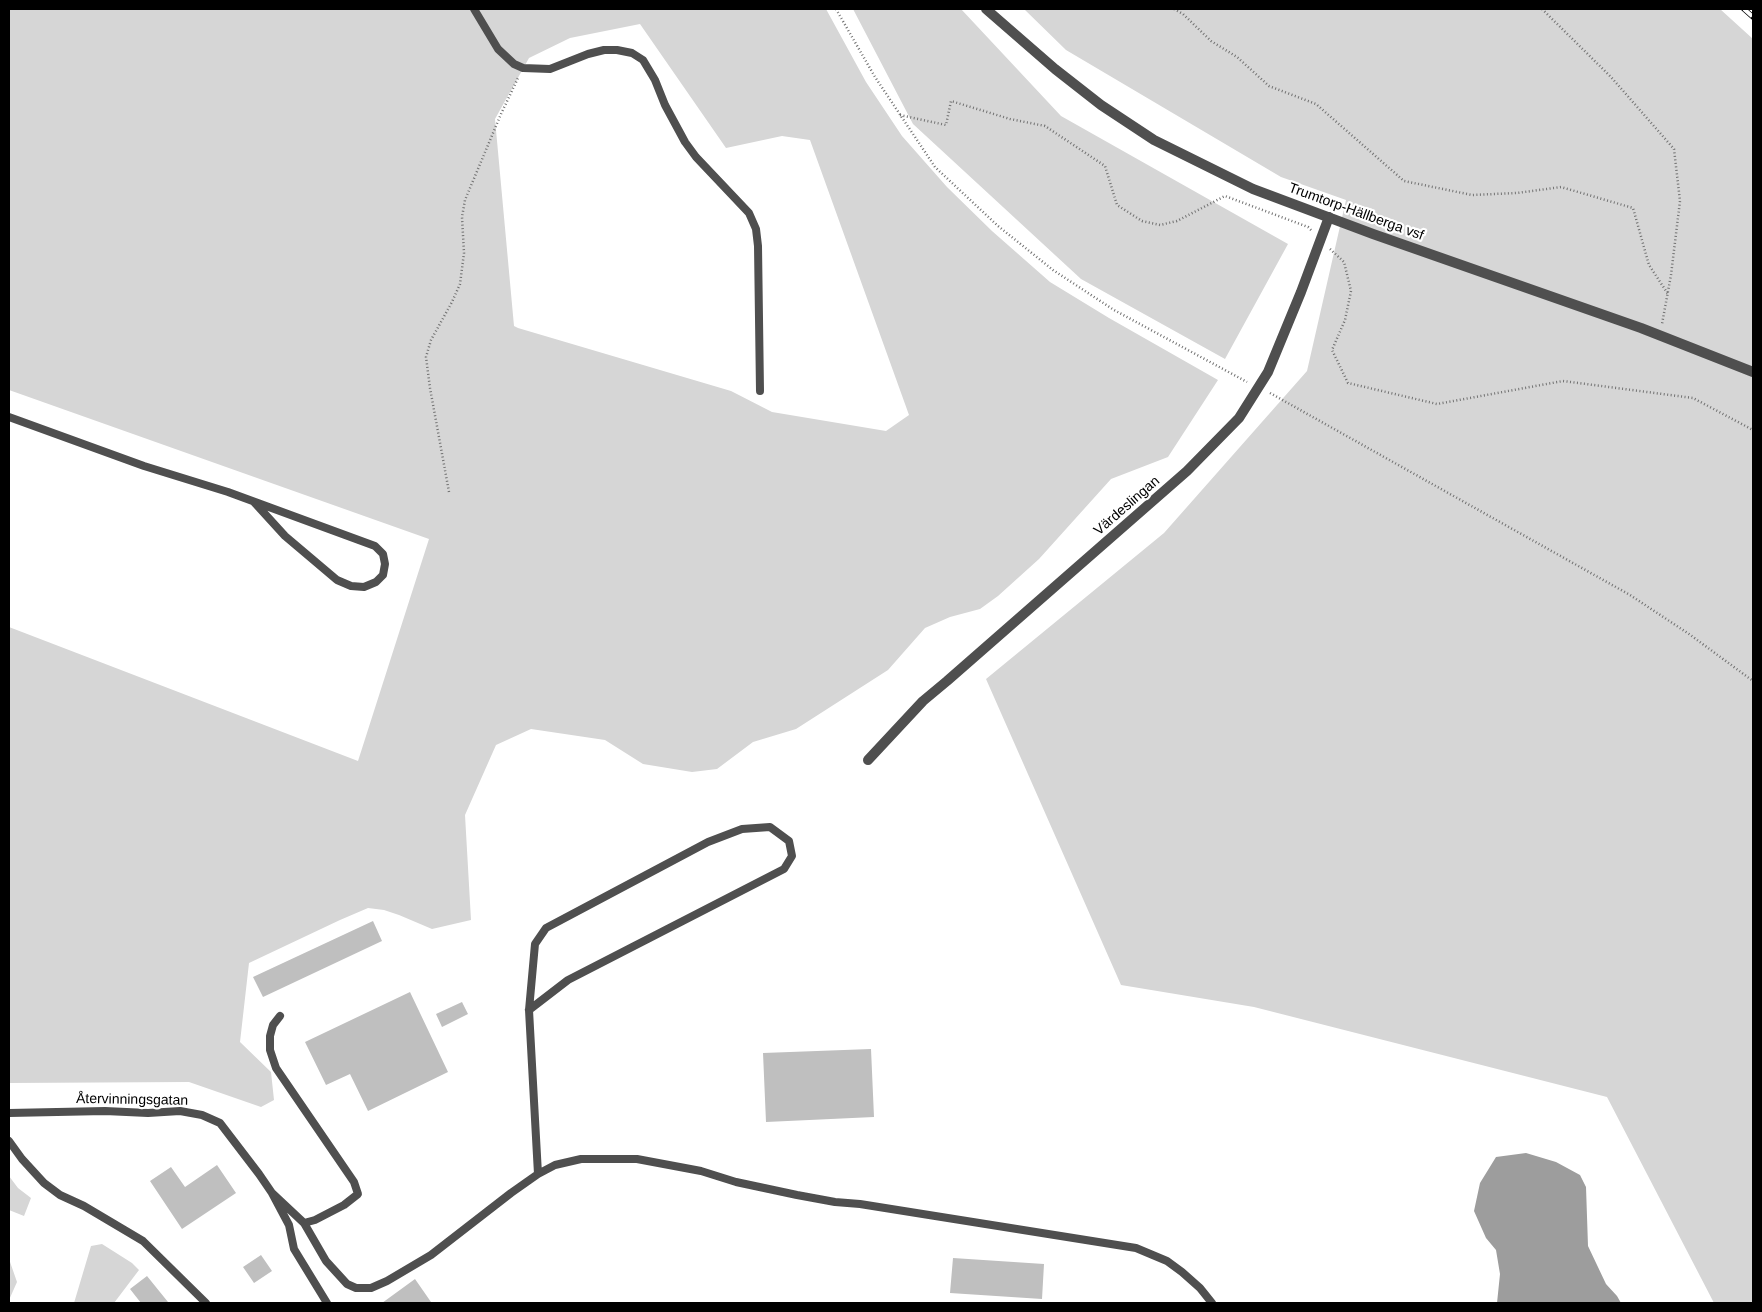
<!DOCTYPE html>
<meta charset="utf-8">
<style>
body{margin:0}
#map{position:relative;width:1762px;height:1312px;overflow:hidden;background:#fff;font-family:Helvetica,sans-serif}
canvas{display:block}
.frame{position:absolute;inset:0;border:10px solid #000;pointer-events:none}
</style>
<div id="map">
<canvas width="1762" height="1312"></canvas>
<div class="frame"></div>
</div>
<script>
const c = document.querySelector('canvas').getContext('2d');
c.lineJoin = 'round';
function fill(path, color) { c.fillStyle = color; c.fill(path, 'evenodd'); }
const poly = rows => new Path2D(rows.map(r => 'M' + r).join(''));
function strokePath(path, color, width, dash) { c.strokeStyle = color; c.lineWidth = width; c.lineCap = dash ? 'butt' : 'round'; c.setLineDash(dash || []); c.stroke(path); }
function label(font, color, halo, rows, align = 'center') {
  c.font = font + ' Helvetica,sans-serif'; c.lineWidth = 4.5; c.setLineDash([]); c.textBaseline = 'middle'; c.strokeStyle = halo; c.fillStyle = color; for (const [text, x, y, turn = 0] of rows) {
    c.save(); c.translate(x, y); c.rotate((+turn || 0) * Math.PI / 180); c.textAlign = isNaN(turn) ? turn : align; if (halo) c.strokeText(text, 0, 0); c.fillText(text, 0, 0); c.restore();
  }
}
fill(poly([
 [9,9,826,9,866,82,902,136,947,187,992,231,1050,282,1109,318,1218,380,1168,457,1111,479,1039,559,998,596,980,609,950,617,925,628,888,670,796,729,753,742,717,769,692,772,643,764,605,740,531,729,496,745,465,815,471,920,432,929,399,915,384,910,368,908,340,920,249,963,240,1042,271,1072,274,1100,261,1107,189,1082,9,1083,9,627,358,761,429,539,9,390],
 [640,24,726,148,782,136,810,140,909,415,886,431,772,412,731,391,518,328,514,326,495,119,529,58,570,38],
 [853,9,961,9,1061,116,1288,244,1225,359,1081,279,913,124],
 [1024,9,1720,9,1753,39,1753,1303,1714,1303,1607,1097,1254,1007,1121,985,986,679,1164,533,1307,371,1346,200,1281,177,1066,50],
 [9,1176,18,1188,31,1198,24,1216,9,1210],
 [102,1244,132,1263,139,1270,114,1303,74,1303,91,1246],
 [9,1259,17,1282,9,1300]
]), '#d6d6d6');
fill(poly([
 [1526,1153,1556,1162,1580,1175,1586,1187,1588,1246,1606,1284,1617,1296,1621,1303,1497,1303,1500,1274,1496,1250,1486,1238,1474,1211,1480,1183,1496,1157]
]), '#9d9d9d');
fill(poly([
 [373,921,382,941,263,997,253,977],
 [410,992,448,1072,368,1111,350,1074,326,1085,305,1042],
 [462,1002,468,1014,442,1027,436,1014],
 [871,1049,874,1117,766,1122,763,1053],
 [217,1165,236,1193,182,1229,150,1181,171,1167,185,1187],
 [261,1255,272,1271,254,1283,243,1267],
 [953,1258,1044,1264,1042,1299,950,1293],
 [147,1276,168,1302,167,1303,141,1303,130,1289],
 [415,1279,431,1302,429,1303,382,1303]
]), '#bfbfbf');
strokePath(poly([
 [836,9,875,77,935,167,998,226,1053,270,1114,310,1247,382],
 [1174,9,1183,14,1211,41,1237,57,1269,86,1316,104,1404,181,1472,195,1517,193,1561,187,1633,208,1649,265,1668,294],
 [1542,9,1611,77,1674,149,1680,201,1671,275,1662,324],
 [900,115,946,125,951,101,1010,119,1045,126,1105,166,1117,205,1142,221,1160,225,1177,221,1225,196,1308,227,1312,231],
 [1330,249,1344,262,1351,291,1345,320,1332,350,1348,383,1437,404,1563,381,1693,398,1753,430],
 [1270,393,1630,595,1689,634,1753,681],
 [449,492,430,388,426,357,431,340,452,302,460,284,464,253,462,217,465,200,501,114,518,78]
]), '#717171', 2.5, [1, 2.5]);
strokePath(poly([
 [474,9,498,49,514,64,523,68,550,69,588,54,604,50,617,50,632,53,643,60,655,80,665,105,685,142,696,157,749,213,756,229,758,246,760,391],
 [9,417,144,466,228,492,375,546,383,554,385,564,383,575,376,582,364,587,351,586,337,580,285,536,254,502],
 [529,1010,568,980,784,869,792,856,789,841,770,827,742,829,708,842,546,928,535,944,529,1010,538,1174],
 [280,1016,273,1025,270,1036,270,1050,276,1068,354,1182,358,1194,344,1205,315,1220,304,1223],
 [9,1113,105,1111,148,1113,180,1111,202,1115,220,1123,259,1174,272,1193,289,1225,294,1249,327,1303],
 [9,1141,22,1159,44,1183,60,1195,84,1206,143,1241,206,1303],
 [272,1193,304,1223,326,1261,347,1284,356,1288,371,1288,387,1281,431,1255,511,1193,538,1174,555,1165,581,1159,637,1159,701,1171,736,1182,797,1195,835,1202,860,1204,1136,1248,1167,1261,1182,1272,1200,1288,1212,1303]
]), '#4f4f4f', 8);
strokePath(poly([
 [986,9,1055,69,1101,105,1154,140,1253,189,1373,234,1641,328,1753,372]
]), '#4f4f4f', 10);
strokePath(poly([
 [868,760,923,701,947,681,1187,471,1239,418,1268,372,1301,292,1329,217]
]), '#4f4f4f', 10);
const rail = poly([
 [1744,9,1753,17]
]);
strokePath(rail, '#000', 5.5);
strokePath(rail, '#fff', 4, [11]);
label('14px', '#000', '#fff', [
 ["Trumtorp-Hällberga vsf",1356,212,20],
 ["Värdeslingan",1127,506,-41],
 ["Återvinningsgatan",132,1100,1]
]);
</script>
